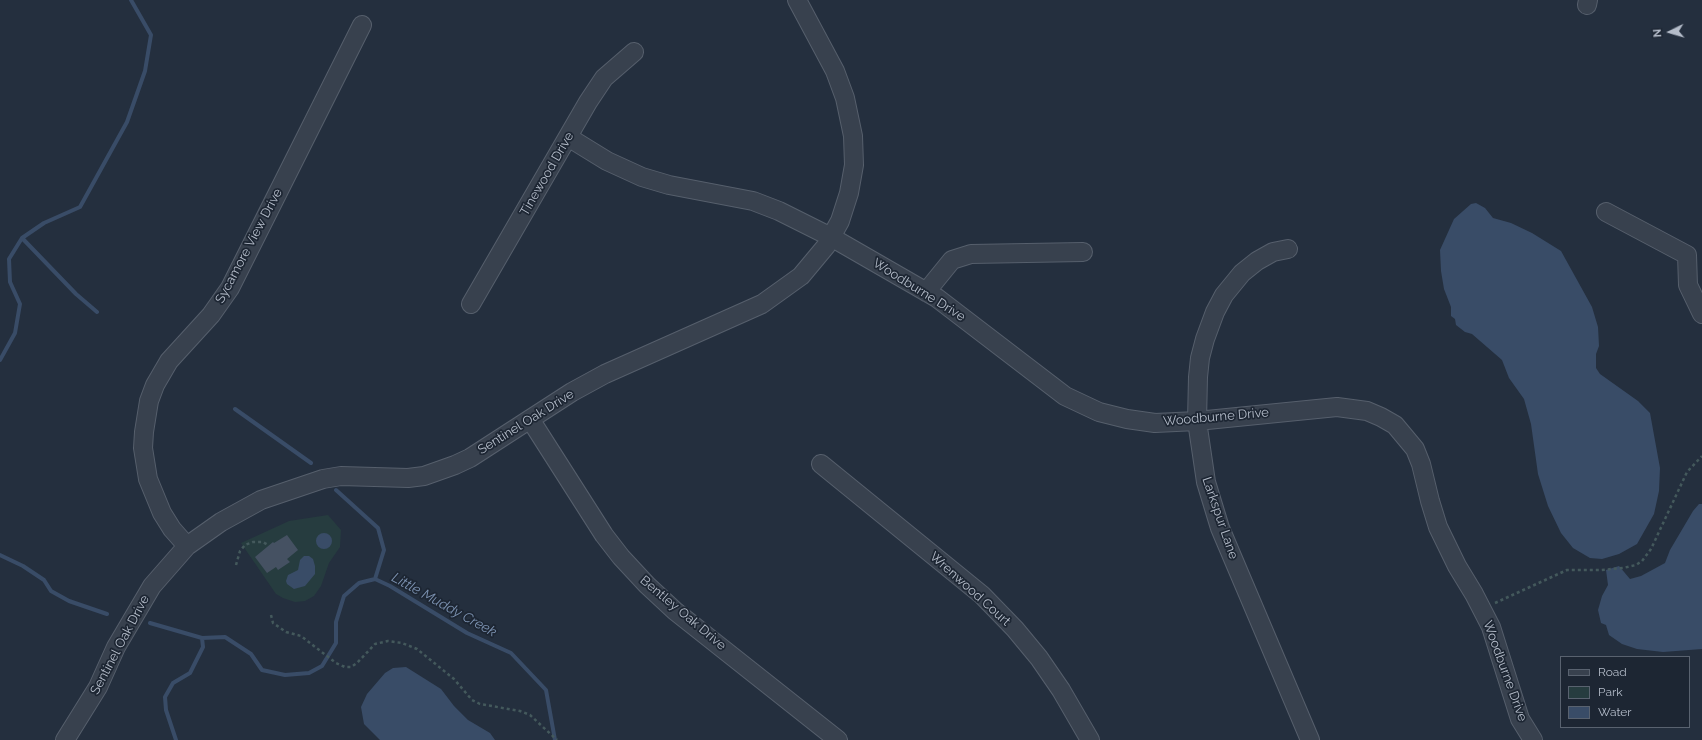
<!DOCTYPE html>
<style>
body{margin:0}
#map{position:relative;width:1702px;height:740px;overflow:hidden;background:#242f3e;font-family:Raleway,sans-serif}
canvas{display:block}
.legend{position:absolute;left:1560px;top:656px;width:130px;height:72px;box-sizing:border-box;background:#1d2633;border:1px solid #59626f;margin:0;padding:5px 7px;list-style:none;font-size:12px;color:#b4bcc9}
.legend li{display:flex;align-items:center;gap:8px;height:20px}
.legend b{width:20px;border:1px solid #59626f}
.north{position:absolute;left:1650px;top:12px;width:40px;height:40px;-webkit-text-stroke:3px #1d2633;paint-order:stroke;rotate:265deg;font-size:11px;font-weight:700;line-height:16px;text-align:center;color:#b4bcc9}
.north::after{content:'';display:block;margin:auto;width:14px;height:18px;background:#b4bcc9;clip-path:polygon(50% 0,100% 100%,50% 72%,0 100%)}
</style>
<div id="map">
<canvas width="1702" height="740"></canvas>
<ul class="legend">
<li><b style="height:5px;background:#38414e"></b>Road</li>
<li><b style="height:11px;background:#263c3f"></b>Park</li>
<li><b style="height:11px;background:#394c67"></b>Water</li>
</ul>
<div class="north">N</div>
</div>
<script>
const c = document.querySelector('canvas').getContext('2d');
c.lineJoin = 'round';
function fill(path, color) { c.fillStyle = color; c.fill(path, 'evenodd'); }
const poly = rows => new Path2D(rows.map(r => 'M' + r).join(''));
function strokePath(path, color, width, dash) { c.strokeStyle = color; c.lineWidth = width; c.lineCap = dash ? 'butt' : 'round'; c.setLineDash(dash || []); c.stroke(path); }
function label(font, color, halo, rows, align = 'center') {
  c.font = font + ' Raleway,sans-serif'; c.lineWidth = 3.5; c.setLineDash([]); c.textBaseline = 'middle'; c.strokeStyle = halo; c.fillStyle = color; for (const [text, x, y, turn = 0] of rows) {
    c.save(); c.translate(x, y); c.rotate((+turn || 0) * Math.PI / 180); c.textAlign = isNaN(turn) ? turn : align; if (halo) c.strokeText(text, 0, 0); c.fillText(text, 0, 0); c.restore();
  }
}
fill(poly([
 [328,515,341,530,340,547,329,563,321,586,314,596,305,601,295,602,283,598,276,594,241,543,289,521]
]), '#263c3f');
fill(poly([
 [1476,203,1485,208,1493,218,1511,223,1532,233,1561,251,1592,307,1598,327,1599,346,1596,354,1596,368,1600,374,1638,401,1650,413,1660,468,1659,491,1654,514,1637,544,1619,554,1602,559,1590,558,1573,548,1561,533,1548,506,1538,474,1531,424,1524,399,1509,378,1502,360,1472,334,1465,332,1456,325,1455,319,1451,316,1451,307,1444,289,1441,271,1440,250,1454,219,1471,204],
 [1699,504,1702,504,1702,649,1663,652,1637,649,1622,644,1609,635,1606,625,1601,623,1598,610,1602,596,1608,585,1606,570,1619,566,1630,579,1641,576,1665,563,1670,550,1693,511],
 '316 541a8 8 0 1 1 16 0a8 8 0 1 1-16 0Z',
 [304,556,309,556,313,559,315,566,315,574,305,586,294,589,287,584,286,581,288,575,298,570,300,560],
 [406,667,441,689,454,706,468,720,490,733,495,740,380,740,364,724,361,707,367,694,385,673,393,668]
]), '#394c67');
strokePath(poly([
 [22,238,76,294,97,312],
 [0,360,15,333,20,304,10,282,9,259,22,238,44,223,80,207,127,122,145,71,151,35,131,0],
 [235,409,311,463],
 [336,490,378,528,384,550,375,579],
 [0,555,23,566,44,580,51,591,69,601,107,614],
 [150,623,202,638,225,637,251,654,262,670,285,675,309,673,322,666,336,643,336,622,344,596,359,583,375,579,390,586,467,633,511,653,546,690,555,740],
 [176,740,166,710,165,697,173,683,190,673,203,647,202,638]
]), '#394c67', 4);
fill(poly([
 [287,535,298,550,287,559,290,562,278,570,276,567,267,573,255,557,273,542,274,543]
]), '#455162');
const minor = poly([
 [1587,5,1588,0],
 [568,137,607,161,642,177,669,185,753,201,779,211,831,237,937,298,1065,396,1099,412,1127,419,1155,423,1197,421,1337,407,1367,411,1381,417,1395,425,1415,449,1421,464,1430,501,1438,527,1457,566,1474,594,1491,627,1520,719,1533,740],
 [1606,212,1687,255,1688,285,1702,314],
 [1288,249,1273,252,1257,261,1242,273,1224,295,1215,312,1205,339,1200,358,1198,377,1197,421,1206,482,1220,528,1310,740],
 [926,292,952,260,971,254,1083,252],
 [471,304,588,102,604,78,634,52],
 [530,419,604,535,621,557,647,585,675,611,838,740],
 [821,464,982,595,1015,629,1039,658,1061,690,1090,740],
 [187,546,172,529,162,513,148,479,143,448,144,432,149,401,155,385,169,361,211,315,230,288,362,25],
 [65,740,98,687,116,647,152,586,187,546,221,522,261,500,323,479,341,476,408,478,424,476,455,465,470,458,572,392,605,374,762,304,801,276,826,246,840,221,849,193,854,165,853,136,845,98,835,71,797,0]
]);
strokePath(minor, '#565f6c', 20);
strokePath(poly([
 [236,565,240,551,245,545,253,542,263,542,268,545],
 [1495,603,1567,570,1601,570,1623,568,1636,565,1642,561,1651,549,1687,472,1702,456],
 [271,615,273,623,286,632,301,636,336,663,345,667,351,667,357,663,375,644,388,641,402,643,417,649,454,679,472,700,480,704,520,711,530,715,557,740]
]), '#44595c', 2.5, [3, 3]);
strokePath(minor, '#38414e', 18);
label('13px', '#b4bcc9', '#1d2633', [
 ["Tinewood Drive",547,174,-60],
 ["Sycamore View Drive",249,246,-62],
 ["Woodburne Drive",919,290,32],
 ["Woodburne Drive",1216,417,-5],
 ["Sentinel Oak Drive",526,422,-32],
 ["Larkspur Lane",1220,518,71],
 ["Wrenwood Court",970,589,42],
 ["Bentley Oak Drive",683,613,40],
 ["Sentinel Oak Drive",120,645,-62],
 ["Woodburne Drive",1505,671,70]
]);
label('italic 14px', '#7c92b1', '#1d2633', [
 ["Little Muddy Creek",444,605,29]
]);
</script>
